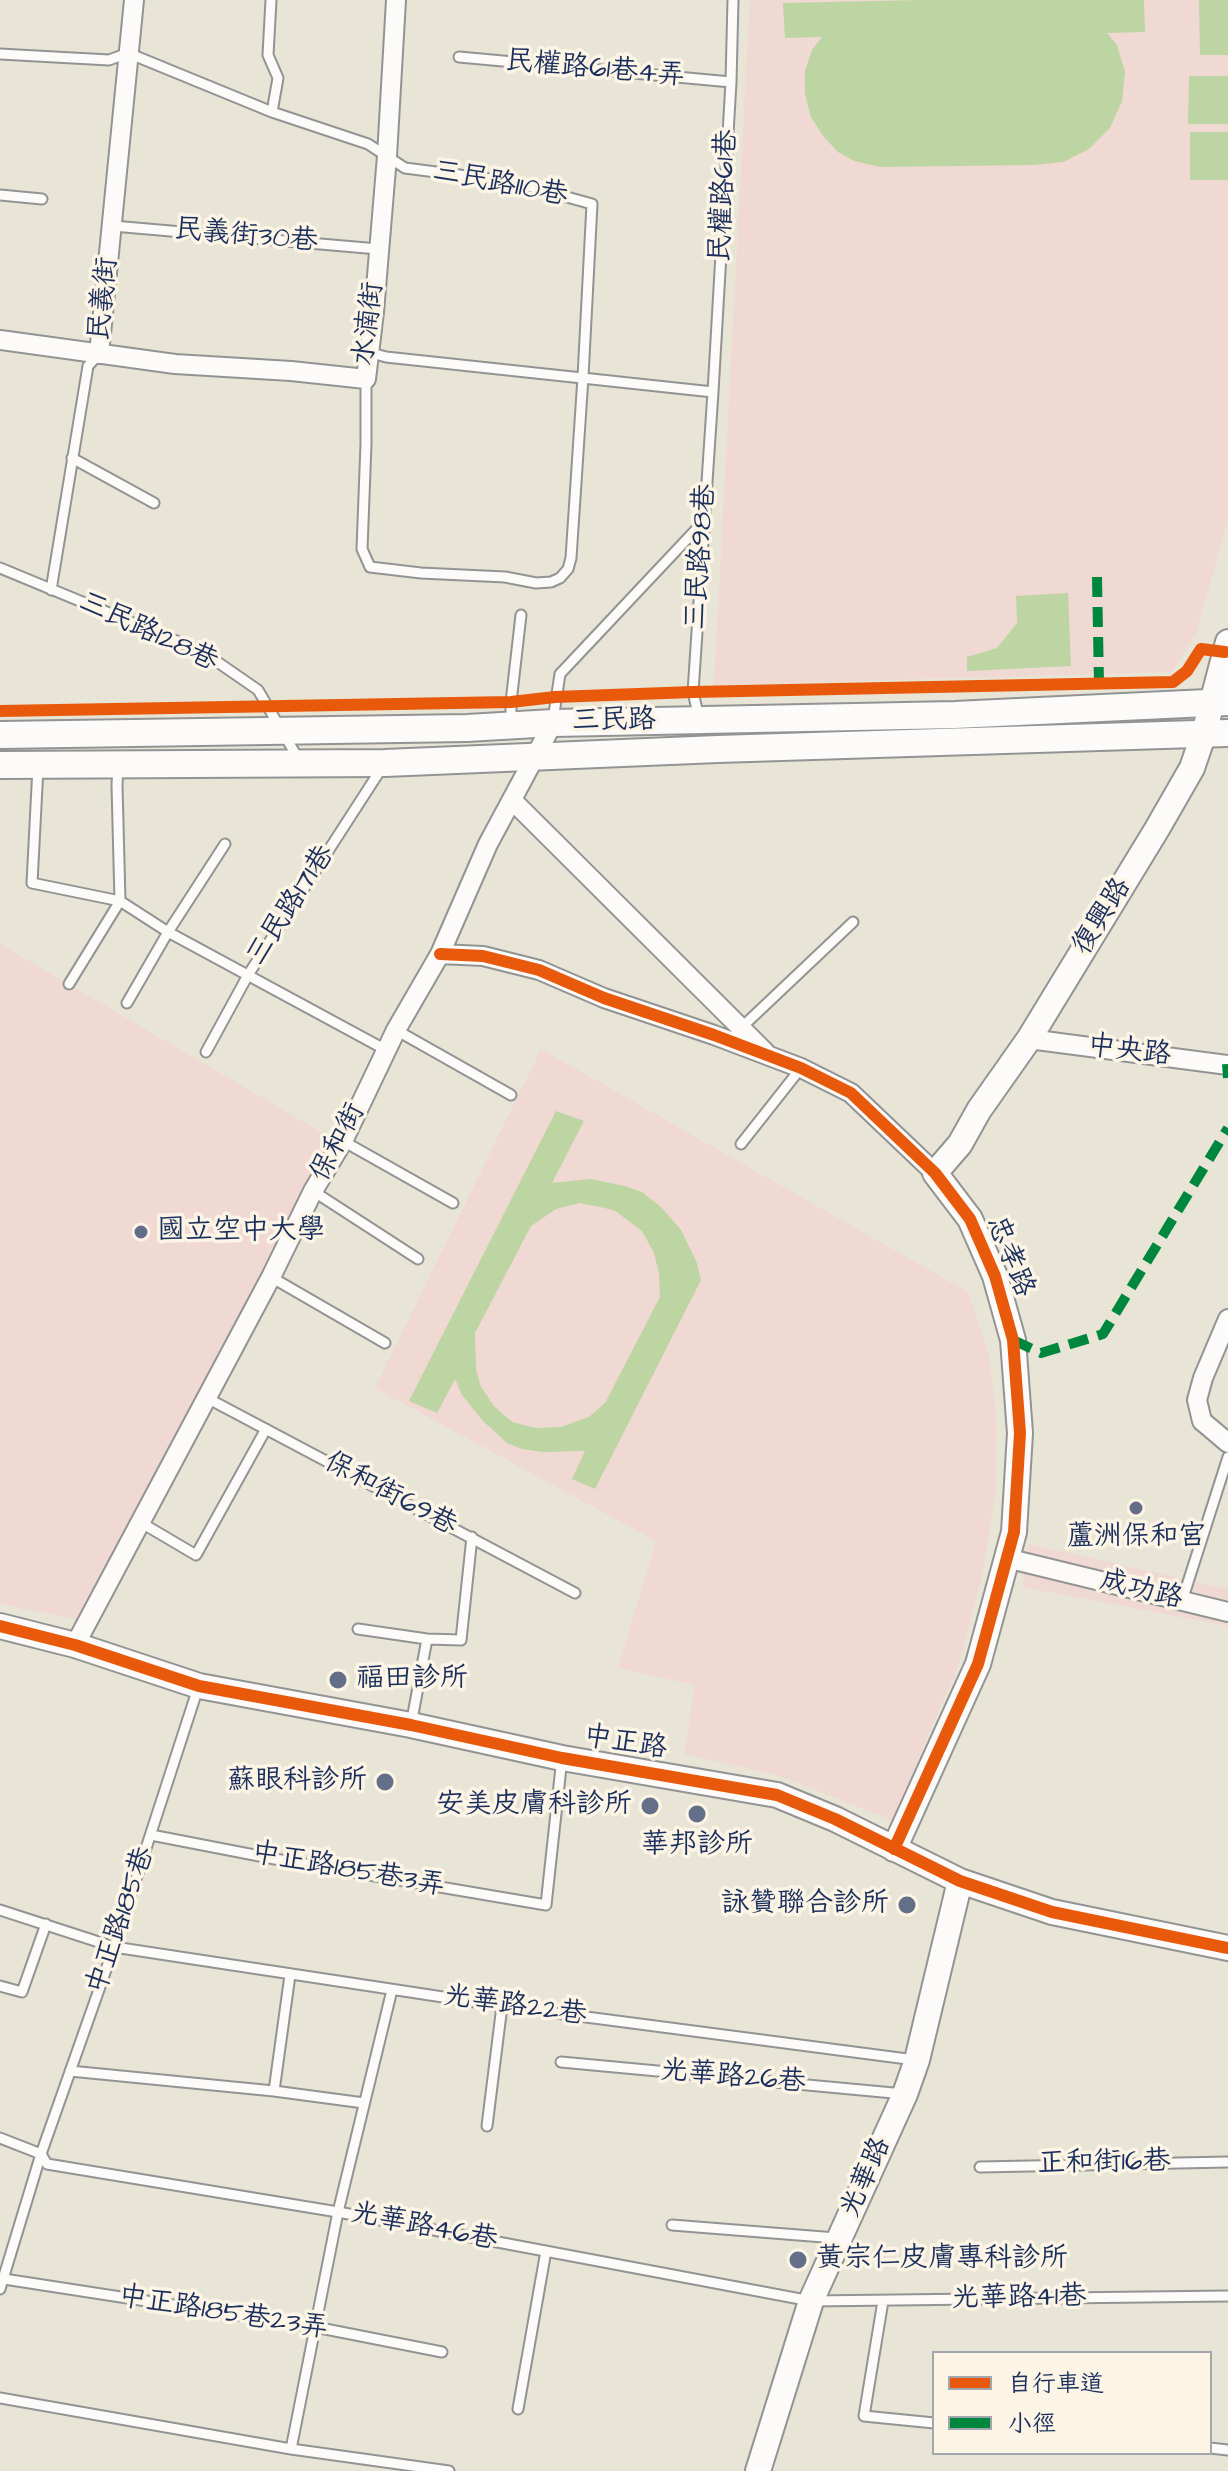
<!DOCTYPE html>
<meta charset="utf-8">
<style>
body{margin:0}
#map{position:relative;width:1228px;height:2471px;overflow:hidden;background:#e8e4d6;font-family:"Architects Daughter","LXGW WenKai TC",sans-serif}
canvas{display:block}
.legend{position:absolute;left:932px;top:2351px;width:280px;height:104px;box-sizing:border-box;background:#fcf5e5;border:2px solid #a2a6af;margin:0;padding:10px 14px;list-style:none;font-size:24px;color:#1b2f5e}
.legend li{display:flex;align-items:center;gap:16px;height:40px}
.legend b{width:40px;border:2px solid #a2a6af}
</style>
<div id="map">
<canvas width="1228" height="2471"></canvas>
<ul class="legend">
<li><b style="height:10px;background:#e8590c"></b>自行車道</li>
<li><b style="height:10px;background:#00873e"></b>小徑</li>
</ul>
</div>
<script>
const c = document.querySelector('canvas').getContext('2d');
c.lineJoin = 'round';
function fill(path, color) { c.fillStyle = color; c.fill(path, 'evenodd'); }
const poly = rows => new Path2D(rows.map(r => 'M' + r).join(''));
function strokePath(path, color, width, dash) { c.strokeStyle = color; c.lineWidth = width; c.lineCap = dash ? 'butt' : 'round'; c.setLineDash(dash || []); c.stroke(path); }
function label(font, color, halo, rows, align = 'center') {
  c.font = font + ' "Architects Daughter","LXGW WenKai TC",sans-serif'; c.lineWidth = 7; c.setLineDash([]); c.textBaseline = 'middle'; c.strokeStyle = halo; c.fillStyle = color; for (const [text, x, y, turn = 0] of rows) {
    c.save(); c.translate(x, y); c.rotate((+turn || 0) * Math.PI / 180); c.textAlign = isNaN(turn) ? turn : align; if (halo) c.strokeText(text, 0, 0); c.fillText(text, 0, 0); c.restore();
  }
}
fill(poly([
 [750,0,1228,0,1228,520,1196,633,1172,672,714,685],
 [0,944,331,1138,81,1620,0,1604],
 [541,1049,968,1292,989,1355,996,1412,996,1487,983,1572,959,1664,892,1820,777,1775,684,1754,695,1685,618,1668,656,1541,375,1388],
 [1029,1544,1228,1589,1228,1626,1022,1587]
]), '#f0d9d2');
fill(poly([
 [920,0,1144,0,1145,32,1107,33,1117,45,1125,72,1122,101,1110,128,1089,149,1063,162,1033,165,880,167,854,161,838,152,823,136,811,117,805,94,805,71,812,50,822,37,785,38,783,3],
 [1199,0,1228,0,1228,55,1200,55],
 [1189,76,1228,76,1228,124,1188,124],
 [1190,132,1228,132,1228,180,1190,180],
 [1068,593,1071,666,967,671,967,657,997,648,1017,623,1016,596],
 [556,1111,584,1121,552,1183,591,1179,625,1186,642,1192,662,1208,681,1230,697,1263,701,1280,595,1489,572,1479,585,1451,543,1452,522,1449,507,1443,483,1421,462,1395,455,1379,437,1413,409,1401],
 [580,1203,614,1210,642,1231,654,1253,659,1274,660,1297,605,1403,589,1417,561,1427,536,1428,512,1422,494,1406,481,1387,476,1369,475,1333,531,1226,556,1209]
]), '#bcd5a2');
const service = poly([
 [271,0,268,55,278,78,272,112],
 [0,54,109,60,128,53,272,112,368,144,405,168,513,182,592,204,583,377,571,558,568,569,560,578,551,582,536,583,505,577,421,573,370,567,362,549,366,444,366,379],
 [459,57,731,82],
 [0,195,42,199],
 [113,226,378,249],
 [368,352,386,357,713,392],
 [72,458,154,503],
 [0,568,203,652,258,690,299,760],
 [51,590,88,366,99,354],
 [699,718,693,692,713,392,731,82,733,0],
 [553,720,560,674,704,521],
 [511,722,511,702,521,615],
 [118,765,117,785,120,901,168,932,386,1050],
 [38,767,32,883,120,901,69,984],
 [127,1003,168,932,225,844],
 [741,1028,853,922],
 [396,1030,511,1095],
 [206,1052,248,975,383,766],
 [343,1141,453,1203],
 [741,1144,801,1068],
 [313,1191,418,1259],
 [271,1277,385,1343],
 [207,1398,575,1593],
 [140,1522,196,1555,266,1429],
 [1182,1601,1228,1457],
 [358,1629,427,1639],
 [411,1725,427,1639,461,1640,472,1537],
 [151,1835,275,1859,546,1905,562,1758],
 [0,1910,114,1947,502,2006,915,2060],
 [0,1986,22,1992,46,1924],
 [561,2062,904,2094],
 [70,2071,274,2091,364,2103],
 [274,2091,290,1975],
 [487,2126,502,2006],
 [0,2138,41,2154,47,2164,338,2212,811,2301,1228,2296],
 [980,2167,1228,2162],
 [672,2225,836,2238],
 [4,2279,315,2327,442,2352],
 [0,2289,41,2154,114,1947,198,1688],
 [883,2301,864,2416,934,2423],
 [0,2398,291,2449,449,2471],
 [518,2409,546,2251],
 [1210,2448,1228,2450],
 [291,2449,338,2212,392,1990]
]);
const minor = poly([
 [0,340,175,364,291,371,366,379,374,312,387,156,396,0],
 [99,354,134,0],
 [512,800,765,1052],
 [440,954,483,956,539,970,604,998,714,1035,801,1068,851,1093,935,1173],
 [1029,1039,1228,1065],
 [1228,1319,1203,1378,1197,1400,1202,1421,1228,1443],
 [1006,1558,1228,1612],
 [75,1645,271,1277,313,1191,343,1141,396,1030,440,954,488,844,553,723]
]);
const tertiary = poly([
 [0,1626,75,1645,199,1686,411,1725,562,1758,777,1795,835,1819,960,1881,1052,1912,1228,1948],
 [894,1849,978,1664,1014,1532,1020,1433,1013,1340,995,1276,970,1219,935,1173,960,1144,979,1110,1029,1039,1157,829,1192,768,1204,733,1228,642],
 [758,2471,811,2301,905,2094,917,2060,960,1881]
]);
const secondary = poly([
 [0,735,467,728,553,723,955,715,1228,702],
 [0,765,385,763,718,749,1228,733]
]);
strokePath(service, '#929494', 13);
strokePath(minor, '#929494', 22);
strokePath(tertiary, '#929494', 28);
strokePath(secondary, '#929494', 30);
strokePath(poly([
 [1175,681,1187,671,1203,649],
 [708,692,1063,684],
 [572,696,679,692]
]), '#bfc0c2', 4, [6, 6]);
strokePath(service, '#fcfbf9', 9);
strokePath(minor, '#fcfbf9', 18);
strokePath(tertiary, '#fcfbf9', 24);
strokePath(secondary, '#fcfbf9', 26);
strokePath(poly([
 [1097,577,1099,684],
 [1227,1064,1228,1078],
 [1013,1340,1041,1353,1103,1334,1228,1128]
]), '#00873e', 10, [20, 10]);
strokePath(poly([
 [0,711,511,702,555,697,693,692,1173,682,1187,671,1201,649,1225,652],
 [440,954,483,956,539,970,604,998,714,1035,801,1068,851,1093,935,1173,970,1219,995,1276,1013,1340,1020,1433,1014,1532,978,1664,894,1849],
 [0,1626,75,1645,199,1686,411,1725,562,1758,777,1795,835,1819,960,1881,1052,1912,1228,1948]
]), '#e8590c', 12);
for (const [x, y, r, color] of [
 [141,1232,8,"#636e88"],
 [1136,1508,8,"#636e88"],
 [338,1680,10,"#636e88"],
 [385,1782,10,"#636e88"],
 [650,1806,10,"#636e88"],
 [697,1814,10,"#636e88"],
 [907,1905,10,"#636e88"],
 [798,2260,10,"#636e88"]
]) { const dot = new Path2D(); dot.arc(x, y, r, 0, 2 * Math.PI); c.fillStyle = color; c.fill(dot); strokePath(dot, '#fcf5e5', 3); }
label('28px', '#1b2f5e', '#fcf5e5', [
 ["民權路61巷4弄",595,70,5],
 ["三民路110巷",500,185,11],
 ["民權路61巷",725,196,-87],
 ["民義街30巷",246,237,5],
 ["民義街",105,299,-84],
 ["水湳街",370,324,-83],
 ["三民路98巷",702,557,-86],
 ["三民路128巷",148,633,25],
 ["三民路",614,722,-1],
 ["三民路171巷",292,906,-57],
 ["復興路",1103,917,-58],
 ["中央路",1129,1052,7],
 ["保和街",339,1143,-62],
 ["忠孝路",1009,1257,68],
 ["保和街69巷",390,1495,28],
 ["成功路",1141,1591,14],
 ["中正路",625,1744,9],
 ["中正路185巷3弄",348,1871,10],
 ["中正路185巷",122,1921,-71],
 ["光華路22巷",515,2007,8],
 ["光華路26巷",733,2078,5],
 ["正和街16巷",1104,2164,-1],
 ["光華路",867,2178,-66],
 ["光華路46巷",424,2228,11],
 ["光華路41巷",1019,2299,-1],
 ["中正路185巷23弄",223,2314,9]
]);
label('28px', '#1b2f5e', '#fcf5e5', [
 ["國立空中大學",157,1232],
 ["蘆洲保和宮",1136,1538,"center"],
 ["福田診所",356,1680],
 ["蘇眼科診所",367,1782,"right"],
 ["安美皮膚科診所",632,1806,"right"],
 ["華邦診所",697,1846,"center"],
 ["詠贊聯合診所",889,1905,"right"],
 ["黃宗仁皮膚專科診所",816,2260]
], 'left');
</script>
